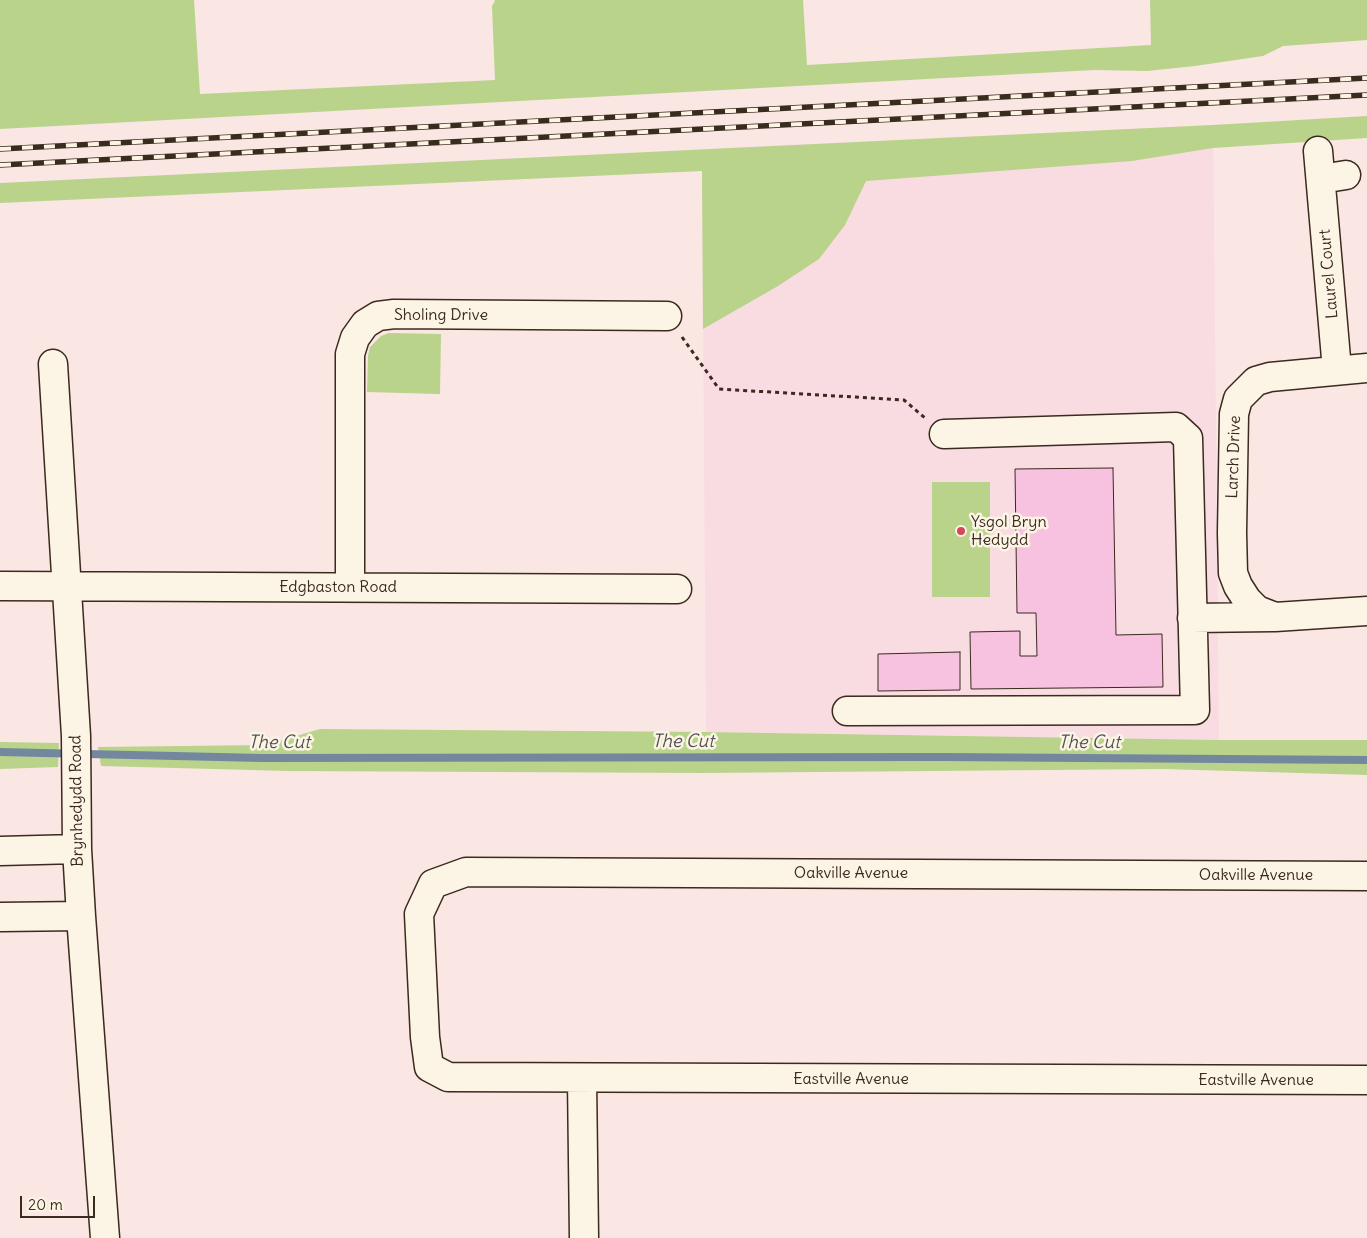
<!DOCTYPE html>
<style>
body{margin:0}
#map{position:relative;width:1367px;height:1238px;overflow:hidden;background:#fae6e3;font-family:Delius,sans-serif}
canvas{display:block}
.scale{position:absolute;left:20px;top:1196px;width:75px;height:22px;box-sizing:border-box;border:2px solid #3b2a1e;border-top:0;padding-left:6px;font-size:15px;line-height:18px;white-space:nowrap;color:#3b2a1e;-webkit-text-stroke:4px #fcf5e5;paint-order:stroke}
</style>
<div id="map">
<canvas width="1367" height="1238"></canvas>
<div class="scale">20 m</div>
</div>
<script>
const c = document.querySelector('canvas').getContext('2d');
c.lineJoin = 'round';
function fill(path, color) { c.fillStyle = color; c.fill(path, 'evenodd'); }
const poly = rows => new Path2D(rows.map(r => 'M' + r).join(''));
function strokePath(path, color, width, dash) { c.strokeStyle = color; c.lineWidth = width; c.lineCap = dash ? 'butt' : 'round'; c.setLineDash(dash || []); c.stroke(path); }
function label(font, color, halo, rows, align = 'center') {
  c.font = font + ' Delius,sans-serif'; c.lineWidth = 5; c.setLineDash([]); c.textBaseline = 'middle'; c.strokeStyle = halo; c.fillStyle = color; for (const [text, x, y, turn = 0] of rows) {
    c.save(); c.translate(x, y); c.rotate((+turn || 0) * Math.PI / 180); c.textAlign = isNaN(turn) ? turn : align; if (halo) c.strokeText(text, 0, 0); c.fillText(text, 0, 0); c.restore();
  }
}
fill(poly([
 [1213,125,1219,740,706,732,702,149]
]), '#f9dbe2');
fill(poly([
 [0,0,194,0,200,94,495,80,492,6,495,1,494,0,803,0,807,65,1151,45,1150,0,1367,0,1367,40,1283,46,1263,56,1195,66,1147,71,1094,70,0,129],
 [1367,116,1367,138,1213,148,1132,161,866,181,845,225,819,259,778,286,703,329,702,171,0,203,0,183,1213,125],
 [389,333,441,334,440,394,367,392,368,356,370,347,381,336],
 [932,482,990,482,990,597,932,597],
 [320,729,706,732,1219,740,1367,740,1367,775,1164,769,701,773,288,771,101,766,98,747,266,745],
 [0,742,59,743,58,767,0,769]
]), '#b9d38b');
strokePath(poly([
 [0,752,262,758,942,757,1367,760]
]), '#73889e', 8);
const building = poly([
 [1113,468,1116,635,1162,634,1163,687,971,689,970,632,1020,631,1020,656,1037,656,1036,613,1017,613,1015,469,1113,468],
 [960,652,960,690,878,691,878,654,960,652]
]);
fill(building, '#f7c2df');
strokePath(building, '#3b2a1e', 1);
const minor = poly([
 [1318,151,1337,370],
 [1321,179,1346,175],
 [53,364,76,736,77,849,81,916,105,1238],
 [1367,368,1270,377,1256,381,1238,399,1234,414,1232,533,1233,573,1238,586,1247,600,1257,610,1275,617,1367,611],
 [0,586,677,589],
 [350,587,350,354,355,338,365,324,378,316,394,314,667,316],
 [1192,618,1273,617],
 [847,711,1195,710,1188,438,1176,427,944,434],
 [0,851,77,849],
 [1367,876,466,872,433,884,419,914,425,1037,429,1067,448,1077,1367,1080],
 [0,917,81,916],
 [582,1079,584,1238]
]);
strokePath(minor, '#3b2a1e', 31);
strokePath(poly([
 [682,337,719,389,904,400,925,418]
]), '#3b2a1e', 3, [4, 4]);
strokePath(minor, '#fcf5e5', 28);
const rail = poly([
 [0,149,1367,78],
 [0,165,1367,95]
]);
strokePath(rail, '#3b2a1e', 5.5);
strokePath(rail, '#fcf5e5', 4, [11]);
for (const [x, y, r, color] of [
 [961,531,5,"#d1495b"]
]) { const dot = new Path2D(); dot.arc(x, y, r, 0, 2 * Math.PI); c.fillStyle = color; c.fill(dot); strokePath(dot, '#fcf5e5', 2); }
label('16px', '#3b2a1e', '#fcf5e5', [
 ["Laurel Court",1329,274,-95],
 ["Sholing Drive",441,315],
 ["Larch Drive",1234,457,-88],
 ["Edgbaston Road",338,587],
 ["Brynhedydd Road",77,801,-91],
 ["Oakville Avenue",851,873],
 ["Oakville Avenue",1256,875],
 ["Eastville Avenue",851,1079],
 ["Eastville Avenue",1256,1080]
]);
label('16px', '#3b2a1e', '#fcf5e5', [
 ["Ysgol Bryn",971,522],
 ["Hedydd",971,540]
], 'left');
label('italic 18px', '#525153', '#fcf5e5', [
 ["The Cut",683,742],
 ["The Cut",279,743],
 ["The Cut",1089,743]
]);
</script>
